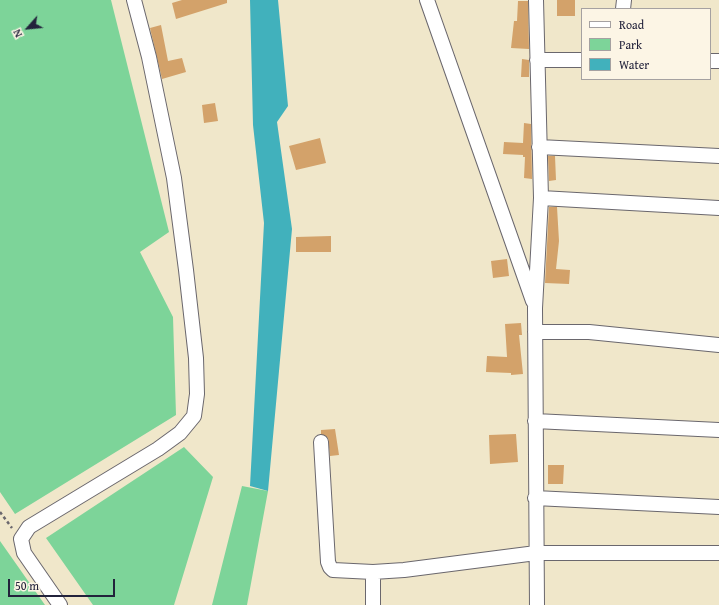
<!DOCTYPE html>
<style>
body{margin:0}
#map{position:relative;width:719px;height:605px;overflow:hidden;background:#f0e7ca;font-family:"Gentium Book Plus",serif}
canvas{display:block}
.legend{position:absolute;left:581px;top:8px;width:130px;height:72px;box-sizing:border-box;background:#fcf5e5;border:1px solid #a5a1a1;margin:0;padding:5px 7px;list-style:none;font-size:12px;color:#22223b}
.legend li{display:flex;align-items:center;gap:8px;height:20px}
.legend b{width:20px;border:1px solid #a5a1a1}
.north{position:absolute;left:8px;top:8px;width:40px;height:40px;-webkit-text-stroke:3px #fcf5e5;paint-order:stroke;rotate:243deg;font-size:11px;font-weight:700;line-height:16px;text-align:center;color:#22223b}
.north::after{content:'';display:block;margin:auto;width:14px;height:18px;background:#22223b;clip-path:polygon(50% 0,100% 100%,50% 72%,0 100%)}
.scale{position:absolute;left:8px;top:579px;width:107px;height:18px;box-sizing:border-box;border:2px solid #22223b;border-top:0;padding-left:5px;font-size:12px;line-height:14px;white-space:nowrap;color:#22223b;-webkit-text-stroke:3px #fcf5e5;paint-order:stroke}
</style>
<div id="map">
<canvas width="719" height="605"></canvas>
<ul class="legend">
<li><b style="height:5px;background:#fff"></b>Road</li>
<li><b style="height:11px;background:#7dd499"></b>Park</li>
<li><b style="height:11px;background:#41b1bc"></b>Water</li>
</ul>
<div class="north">N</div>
<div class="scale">50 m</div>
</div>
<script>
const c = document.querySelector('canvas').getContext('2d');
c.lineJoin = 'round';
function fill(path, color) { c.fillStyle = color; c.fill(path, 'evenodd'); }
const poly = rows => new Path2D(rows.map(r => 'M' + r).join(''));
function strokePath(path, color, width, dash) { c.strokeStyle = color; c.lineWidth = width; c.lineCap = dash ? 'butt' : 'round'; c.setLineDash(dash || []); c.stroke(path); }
fill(poly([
 [0,0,111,0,169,232,140,252,173,317,176,415,15,514,0,492],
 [184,447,213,477,174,605,93,605,46,538],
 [242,486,268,491,247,605,212,605],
 [0,541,45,605,0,605]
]), '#7dd499');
fill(poly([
 [250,0,278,0,288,106,277,122,292,229,268,491,250,486,264,223,253,125]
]), '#41b1bc');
fill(poly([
 [182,0,227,0,227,3,176,19,172,3],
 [557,0,575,0,575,16,557,16],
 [518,1,528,1,529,49,511,48,514,21,517,21],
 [161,25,168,61,182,58,186,72,162,79,150,28],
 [522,59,529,60,529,77,521,77],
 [215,103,218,121,204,123,202,105],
 [524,123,531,124,532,179,524,178,525,157,523,157,523,155,503,154,504,142,523,143],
 [320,138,326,163,296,170,289,146],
 [548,156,555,156,556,180,549,181],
 [549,207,557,207,559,241,556,269,570,270,569,284,545,283],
 [331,236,331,252,296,252,296,237],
 [507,259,509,276,493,278,491,261],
 [521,323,522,335,519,335,523,374,511,375,511,373,486,372,487,356,507,357,505,324],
 [335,429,339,455,330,456,328,438,321,434,321,430],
 [516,434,518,462,490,464,489,435],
 [548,465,564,465,563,484,548,484]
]), '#d3a26a');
const street = poly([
 [427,0,533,301],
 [536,0,541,198,535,308,537,605],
 [623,9,624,0],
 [537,60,582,60],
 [710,61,719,61],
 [539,147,719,156],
 [541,198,719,208],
 [535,332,589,332,719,345],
 [535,421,719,430],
 [321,442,328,562,330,567,333,570,373,572,404,570,536,553,719,553],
 [535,498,719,507],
 [60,605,24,553,21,539,29,527,158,449,180,433,194,416,197,394,196,358,186,270,174,178,149,57,134,0],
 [373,605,373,572]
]);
strokePath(street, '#6a676d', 16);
strokePath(poly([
 [0,512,12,528]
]), '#6a676d', 2.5, [3, 3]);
strokePath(street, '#fff', 14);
</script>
